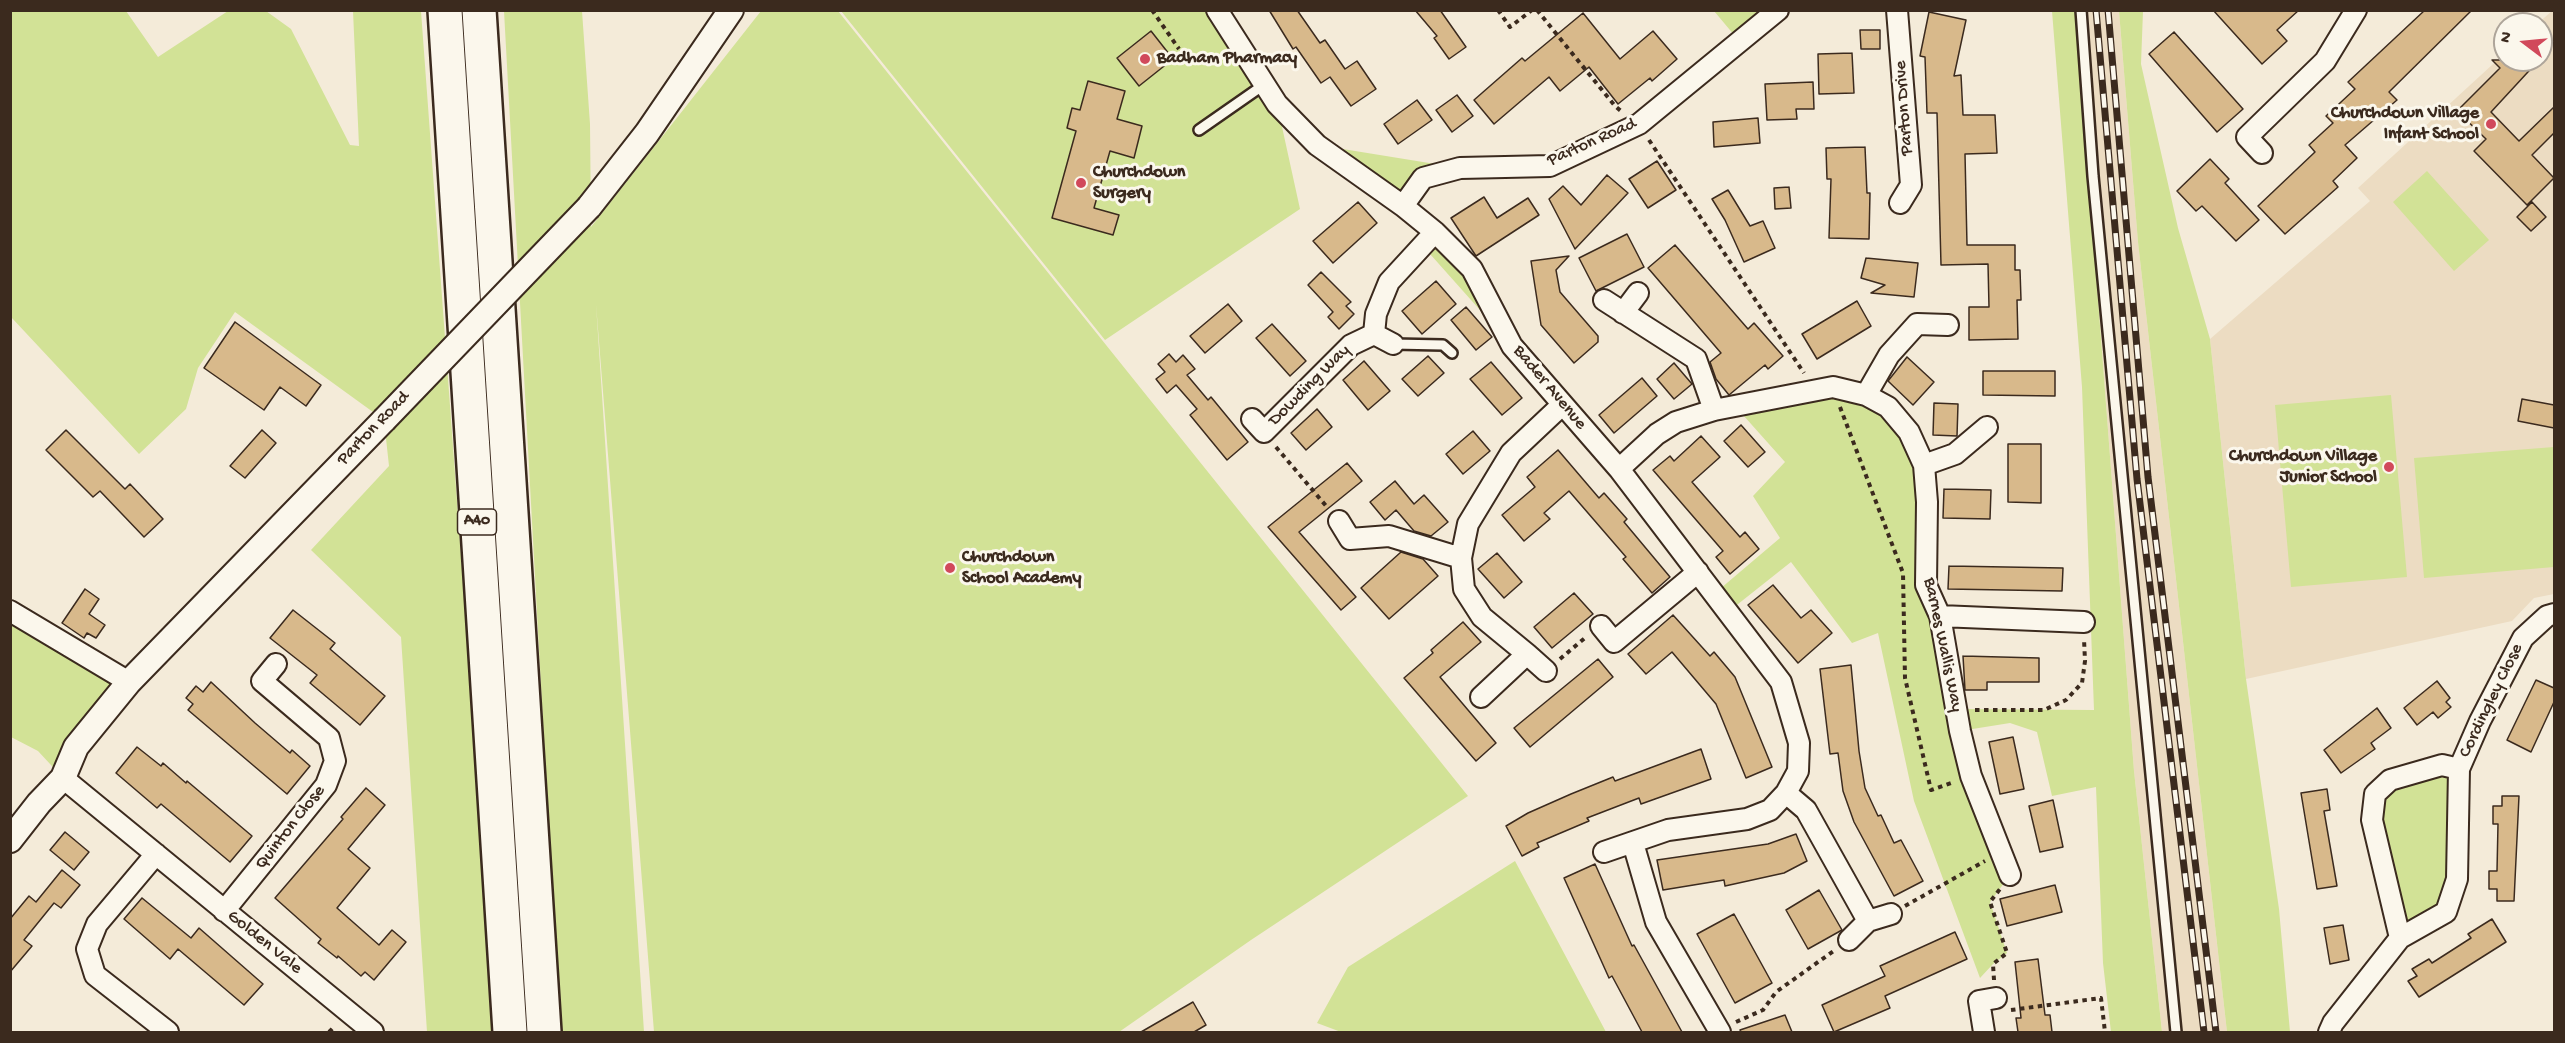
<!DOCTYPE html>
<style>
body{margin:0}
#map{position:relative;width:2565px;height:1043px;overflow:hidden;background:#f4ebd9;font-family:"Gochi Hand",sans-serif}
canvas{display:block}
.frame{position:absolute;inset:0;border:12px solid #3b2a1e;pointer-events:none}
.north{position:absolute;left:2493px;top:12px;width:60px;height:60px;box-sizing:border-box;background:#fbf7ec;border:2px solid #aea59a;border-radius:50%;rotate:286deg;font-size:16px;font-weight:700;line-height:24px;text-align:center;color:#3b2a1e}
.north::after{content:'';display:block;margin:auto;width:21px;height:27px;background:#d1495b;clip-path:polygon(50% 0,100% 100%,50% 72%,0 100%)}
</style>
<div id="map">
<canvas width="2565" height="1043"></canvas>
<div class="frame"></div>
<div class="north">N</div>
</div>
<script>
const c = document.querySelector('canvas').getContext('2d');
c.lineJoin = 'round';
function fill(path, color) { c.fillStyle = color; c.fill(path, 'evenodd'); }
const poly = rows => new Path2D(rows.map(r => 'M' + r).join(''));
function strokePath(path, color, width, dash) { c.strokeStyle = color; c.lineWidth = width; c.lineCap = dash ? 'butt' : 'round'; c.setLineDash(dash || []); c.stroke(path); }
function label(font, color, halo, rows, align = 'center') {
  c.font = font + ' "Gochi Hand",sans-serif'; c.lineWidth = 6; c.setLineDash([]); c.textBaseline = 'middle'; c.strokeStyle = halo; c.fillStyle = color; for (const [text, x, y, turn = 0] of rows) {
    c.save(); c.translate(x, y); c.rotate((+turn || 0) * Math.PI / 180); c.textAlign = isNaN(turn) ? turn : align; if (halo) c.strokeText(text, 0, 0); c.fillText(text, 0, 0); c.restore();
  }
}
fill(poly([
 [2076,11,2119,11,2138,242,2227,1032,2162,1032,2134,771],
 [2552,11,2554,11,2554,594,2534,598,2512,621,2246,679,2210,339,2370,201,2358,188,2505,53,2505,60,2541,60,2541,24,2537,24]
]), '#ecdcc2');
fill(poly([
 [11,11,126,11,158,57,228,11,266,11,291,29,350,145,359,146,353,11,421,11,496,1032,427,1032,401,637,311,550,389,466,384,420,235,312,198,368,186,409,139,454,11,317],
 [504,11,582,11,590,124,591,227,761,11,838,11,1468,796,1251,940,1119,1032,654,1032,596,304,644,1032,560,1032],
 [841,11,1217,11,1277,104,1300,209,1105,340],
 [1714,11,1778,11,1740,42],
 [2052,11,2076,11,2134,771,2162,1032,2111,1032,2103,963,2096,787,2052,796,2037,732,2010,723,1960,731,2010,875,1990,902,2007,953,1993,964,1980,978,1914,801,1878,633,1852,643,1791,562,1728,612,1714,594,1780,538,1753,496,1785,462,1735,406,1802,394,1866,395,1924,465,1926,585,1956,709,2094,710,2082,387],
 [2119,11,2143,11,2141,64,2178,228,2210,339,2246,679,2279,909,2290,1032,2227,1032,2138,242],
 [1318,145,1460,168,1423,178,1403,206],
 [2427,171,2489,240,2454,271,2393,202],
 [1435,232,1472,269,1512,346,1422,245],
 [2391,395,2407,577,2291,587,2275,405],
 [2554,447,2554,567,2424,578,2414,458],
 [10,611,129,682,63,778,38,751,11,737],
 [2459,769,2446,912,2400,938,2375,794],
 [1515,861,1606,1032,1341,1032,1317,1023,1348,967]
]), '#d2e296');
const building = poly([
 [1269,10,1297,10,1320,43,1325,40,1345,69,1357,61,1376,89,1351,106,1330,77,1321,83,1296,47,1293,49,1269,10],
 [1415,10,1440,10,1466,47,1449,59,1434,38,1437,36,1415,10],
 [2213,10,2299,10,2277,30,2287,41,2262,64,2213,10],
 [2425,10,2472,10,2389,92,2397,100,2345,145,2357,158,2333,181,2338,187,2285,234,2258,206,2315,152,2309,145,2333,123,2326,116,2355,89,2348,82,2425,10],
 [1929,12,1966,20,1954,76,1961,75,1963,115,1995,115,1997,153,1965,154,1967,245,2015,245,2015,270,2020,270,2021,300,2017,300,2018,339,1969,340,1969,307,1989,307,1988,264,1941,265,1937,113,1927,113,1925,57,1920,56,1929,12],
 [1583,13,1620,59,1653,31,1677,59,1652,81,1650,78,1618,104,1589,67,1560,91,1549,77,1494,124,1474,100,1522,58,1525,61,1583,13],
 [1860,30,1880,30,1880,49,1861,49,1860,30],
 [1151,31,1173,59,1139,86,1117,58,1151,31],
 [2174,32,2243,109,2217,132,2149,54,2174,32],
 [1852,53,1854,93,1819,94,1818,54,1852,53],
 [2492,60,2539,60,2491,112,2519,141,2554,107,2554,133,2532,155,2554,178,2527,205,2474,151,2486,139,2457,111,2500,68,2492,60],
 [1088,81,1125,91,1117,119,1142,126,1134,158,1110,151,1094,208,1119,215,1113,235,1052,218,1076,131,1067,128,1072,108,1080,110,1088,81],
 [1813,82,1814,109,1796,109,1797,119,1767,120,1765,84,1813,82],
 [1457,95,1473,116,1452,132,1436,110,1457,95],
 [1417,100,1432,120,1398,144,1384,124,1417,100],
 [1758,118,1760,143,1714,147,1713,122,1758,118],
 [1865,147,1867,193,1870,193,1869,239,1829,238,1831,179,1827,179,1826,148,1865,147],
 [2210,159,2229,179,2225,183,2259,220,2236,241,2202,206,2196,211,2177,191,2210,159],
 [1657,161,1676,190,1648,208,1629,179,1657,161],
 [1607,175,1628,193,1575,249,1549,199,1563,186,1581,205,1607,175],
 [1789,187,1791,208,1775,209,1774,188,1789,187],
 [1728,190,1750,226,1763,221,1775,248,1744,262,1725,220,1712,199,1728,190],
 [1484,197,1497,218,1528,198,1539,215,1476,256,1451,218,1484,197],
 [1358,202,1377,223,1333,263,1313,241,1358,202],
 [2532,202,2546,217,2531,231,2517,217,2532,202],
 [1627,234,1644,267,1596,291,1579,258,1627,234],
 [1675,245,1748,329,1754,323,1783,356,1768,369,1765,365,1729,395,1716,379,1710,362,1721,353,1648,268,1675,245],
 [1569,256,1556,270,1560,292,1598,336,1598,342,1574,363,1541,325,1531,261,1569,256],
 [1866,258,1918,263,1914,297,1871,293,1885,285,1861,278,1866,258],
 [1321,272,1351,302,1346,306,1354,314,1339,329,1328,317,1333,312,1308,285,1321,272],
 [1436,281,1456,304,1422,334,1402,311,1436,281],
 [1857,301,1871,326,1817,359,1802,334,1857,301],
 [1228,304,1242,321,1205,353,1190,336,1228,304],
 [1466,307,1492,337,1476,350,1451,320,1466,307],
 [235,322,321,385,306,406,280,387,264,410,204,368,235,322],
 [1272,324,1306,361,1290,376,1256,338,1272,324],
 [1169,354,1176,362,1183,355,1195,369,1187,375,1208,400,1211,397,1248,442,1227,460,1190,415,1197,409,1176,385,1167,393,1156,379,1165,372,1158,364,1169,354],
 [1428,356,1444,373,1418,396,1402,379,1428,356],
 [1907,357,1934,382,1913,405,1888,381,1907,357],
 [1364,361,1390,391,1368,410,1343,380,1364,361],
 [1491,362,1522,398,1502,415,1470,379,1491,362],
 [1674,363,1692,384,1674,399,1657,379,1674,363],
 [1983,371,2055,371,2055,396,1983,395,1983,371],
 [1642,378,1657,396,1614,433,1599,415,1642,378],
 [2522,399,2554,405,2554,428,2518,421,2522,399],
 [1934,403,1958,404,1957,436,1933,435,1934,403],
 [1317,409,1332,427,1306,450,1291,433,1317,409],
 [1741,425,1765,452,1748,467,1724,441,1741,425],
 [66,430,125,489,130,484,163,519,144,537,100,491,93,497,46,450,66,430],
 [262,430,276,443,245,478,230,466,262,430],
 [1473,431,1490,451,1463,474,1446,454,1473,431],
 [1701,436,1720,457,1692,482,1740,537,1745,532,1759,549,1730,574,1716,557,1723,551,1653,470,1670,456,1674,461,1701,436],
 [2008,444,2041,444,2041,503,2008,502,2008,444],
 [1558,450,1599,498,1604,493,1627,519,1624,522,1670,577,1652,593,1623,559,1626,557,1569,491,1544,513,1550,519,1524,541,1502,515,1535,487,1527,477,1558,450],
 [1347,463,1362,481,1299,532,1356,597,1341,610,1268,527,1347,463],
 [1395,481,1414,504,1424,495,1448,522,1431,536,1414,531,1396,510,1385,520,1370,502,1395,481],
 [1944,489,1991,490,1990,519,1943,518,1944,489],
 [1401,552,1423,559,1438,576,1389,619,1361,588,1401,552],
 [1497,553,1522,582,1504,598,1478,569,1497,553],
 [1949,566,2063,568,2062,591,1948,589,1949,566],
 [1773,585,1801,618,1811,610,1832,633,1798,663,1748,605,1773,585],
 [85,589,99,599,89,614,105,625,96,638,87,633,84,638,62,623,85,589],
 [1574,593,1593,614,1552,648,1534,627,1574,593],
 [293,610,335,643,330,649,385,696,360,725,310,683,317,675,270,638,293,610],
 [1673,615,1710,656,1714,652,1735,677,1772,767,1746,778,1716,704,1672,652,1646,674,1628,654,1673,615],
 [1463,622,1481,642,1440,677,1496,743,1476,761,1404,678,1433,653,1431,650,1463,622],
 [1963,656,2039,658,2039,682,1987,682,1987,690,1965,690,1963,656],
 [1598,659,1613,677,1530,747,1514,728,1598,659],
 [1851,665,1859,751,1865,788,1878,816,1881,815,1894,843,1901,840,1923,881,1894,896,1854,822,1843,791,1838,753,1830,754,1820,669,1851,665],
 [2536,680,2554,688,2554,702,2531,752,2507,740,2536,680],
 [2437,681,2450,698,2446,702,2451,707,2438,718,2433,712,2417,725,2404,708,2437,681],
 [211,682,255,723,290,753,292,750,310,766,287,794,188,710,193,704,186,698,196,686,203,692,211,682],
 [2377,708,2391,728,2371,743,2375,749,2341,773,2324,750,2377,708],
 [2013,737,2024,789,2000,794,1989,742,2013,737],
 [137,747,161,766,163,763,186,783,187,781,252,836,230,862,161,804,157,808,116,773,137,747],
 [1701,749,1711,779,1641,804,1639,798,1587,818,1589,821,1537,843,1539,847,1522,856,1506,826,1528,813,1571,794,1613,777,1615,781,1701,749],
 [366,788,385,805,348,849,370,868,337,908,379,945,392,930,406,942,374,980,365,972,361,976,338,956,337,958,318,943,321,939,275,898,343,819,341,817,366,788],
 [2327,789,2330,810,2324,811,2337,886,2317,889,2301,793,2327,789],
 [2502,796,2519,796,2514,901,2497,901,2497,889,2489,889,2489,871,2497,871,2498,824,2493,824,2493,806,2502,806,2502,796],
 [2053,800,2063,847,2040,852,2029,806,2053,800],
 [65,832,89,852,74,870,50,850,65,832],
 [1796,834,1807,861,1784,873,1725,886,1724,880,1663,890,1657,860,1768,844,1796,834],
 [1595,864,1632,946,1634,945,1682,1032,1642,1032,1612,976,1609,978,1564,878,1595,864],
 [62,870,80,885,61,908,54,903,24,940,32,946,10,972,10,919,29,896,36,902,62,870],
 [2055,885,2062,912,2007,926,2000,899,2055,885],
 [1819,890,1842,930,1808,949,1786,910,1819,890],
 [142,898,191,938,199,928,263,984,244,1005,178,949,170,959,124,919,142,898],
 [1734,914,1772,983,1735,1003,1697,934,1734,914],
 [2492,919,2506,942,2419,997,2408,981,2417,976,2412,969,2429,959,2432,963,2471,938,2468,934,2492,919],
 [2343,925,2349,960,2330,964,2324,928,2343,925],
 [1955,932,1967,959,1885,996,1890,1008,1834,1032,1822,1005,1885,976,1880,966,1955,932],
 [2038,959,2045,1015,2050,1015,2052,1032,2018,1032,2016,1018,2021,1018,2015,962,2038,959],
 [1193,1002,1206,1025,1194,1032,1141,1032,1193,1002],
 [1785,1015,1792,1032,1741,1032,1740,1030,1785,1015]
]);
fill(building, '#d8b98b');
strokePath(building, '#3b2a1e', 1.5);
const service = poly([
 [2081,10,2093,176,2176,1032],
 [1199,130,1265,84],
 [1393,344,1443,345,1452,353]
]);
const minor = poly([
 [1217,10,1277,104,1317,145,1403,206,1435,232,1472,269,1512,346,1619,469,1781,682,1799,743,1798,771,1786,793,1770,810,1747,819,1668,830,1604,852],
 [1897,10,1911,185,1900,203],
 [2262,153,2247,137,2325,61,2356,10],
 [1403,206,1423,178,1460,168,1550,166,1639,124,1778,10],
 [1604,300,1696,359,1714,410],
 [1623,313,1638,293],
 [1393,344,1374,334,1376,314,1389,282,1435,232],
 [1866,395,1889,355,1917,324,1948,325],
 [1252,419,1264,432,1351,345,1374,334],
 [1924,465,1955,454,1987,427],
 [1619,469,1657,434,1676,422,1714,410,1833,387,1866,395,1888,407,1909,432,1924,465,1927,502,1926,585,1940,616,1960,731,1971,776,2010,875],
 [1339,521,1350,539,1389,536,1461,558],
 [10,611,129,682],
 [1940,616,2084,622],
 [1601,626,1614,642,1698,572],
 [1527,654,1546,671],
 [1481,697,1527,654,1482,617,1464,589,1461,558,1468,524,1511,453,1562,405],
 [63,778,373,1032],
 [1786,793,1806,810,1868,921,1849,940],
 [1633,843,1656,922,1720,1032],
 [156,854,97,924,87,949,95,975,168,1032],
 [224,911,326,785,335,761,329,738,262,681,276,664],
 [1868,921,1891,914],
 [2400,938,2372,820,2375,794,2390,780,2442,765,2459,769],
 [1984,1032,1979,1001,1996,998],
 [2329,1032,2333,1023,2400,938,2446,912,2457,879,2459,769,2480,721,2523,638,2547,616,2554,614]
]);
const tertiary = poly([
 [589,207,647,133,731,10],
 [10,840,39,803,63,778,76,747,129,682,384,420]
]);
const trunk = poly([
 [445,10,510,1032],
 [479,10,544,1032]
]);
strokePath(service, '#3b2a1e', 14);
strokePath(minor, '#3b2a1e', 24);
strokePath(tertiary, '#3b2a1e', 28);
strokePath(trunk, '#3b2a1e', 38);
strokePath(poly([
 [1152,10,1179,49],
 [1498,10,1510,27,1532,10],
 [1537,10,1615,106,1621,111],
 [1649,140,1804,373],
 [1840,407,1903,573,1905,678,1931,790,1954,782],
 [1276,447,1327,507],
 [1560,659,1586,637],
 [1975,710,2044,710,2066,700,2082,683,2085,661,2084,639],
 [1905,906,1985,861],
 [1994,980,1993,964,2007,953,1990,902,2000,889],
 [2011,1010,2101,998,2105,1032],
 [1736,1022,1763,1010,1776,992,1835,950],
 [329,1032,335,1026]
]), '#3b2a1e', 4, [4.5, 4.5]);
strokePath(service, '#fbf7ec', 9);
strokePath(minor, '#fbf7ec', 20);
strokePath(tertiary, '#fbf7ec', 24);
strokePath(trunk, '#fbf7ec', 33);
const rail = poly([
 [2096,10,2137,479,2204,1032],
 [2108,10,2148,477,2216,1032]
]);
strokePath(rail, '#3b2a1e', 7);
strokePath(rail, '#fbf7ec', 4.5, [14]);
const tertiaryBridge = poly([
 [384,420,589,207]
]);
strokePath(tertiaryBridge, '#3b2a1e', 28, []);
strokePath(tertiaryBridge, '#fbf7ec', 24);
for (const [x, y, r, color] of [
 [1145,59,6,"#d1495b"],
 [2491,124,6,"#d1495b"],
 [1081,183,6,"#d1495b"],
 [2389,467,6,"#d1495b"],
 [950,568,6,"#d1495b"]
]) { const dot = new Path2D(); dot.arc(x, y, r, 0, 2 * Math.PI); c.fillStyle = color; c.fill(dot); strokePath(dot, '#fbf7ec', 2); }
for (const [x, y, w] of [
 [477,522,39]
]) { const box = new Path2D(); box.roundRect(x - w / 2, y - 13, w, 26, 4.5); c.fillStyle = '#fbf7ec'; c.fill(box); strokePath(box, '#3b2a1e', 1.5); }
label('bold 16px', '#3b2a1e', null, [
 ["A40",477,522]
]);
label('bold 18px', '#3b2a1e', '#fbf7ec', [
 ["Badham Pharmacy",1157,59],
 ["Churchdown Village",2479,114,"right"],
 ["Infant School",2479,135,"right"],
 ["Churchdown",1093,173],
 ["Surgery",1093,194],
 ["Churchdown Village",2377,457,"right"],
 ["Junior School",2377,478,"right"],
 ["Churchdown",962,558],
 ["School Academy",962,579]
], 'left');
label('18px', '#3b2a1e', '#fbf7ec', [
 ["Parton Drive",1905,108,-94],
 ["Parton Road",1592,143,-24],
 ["Dowding Way",1310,386,-45],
 ["Bader Avenue",1549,388,50],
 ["Parton Road",374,429,-46],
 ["Barnes Wallis Way",1942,645,78],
 ["Cordingley Close",2492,701,-64],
 ["Quinton Close",291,828,-52],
 ["Golden Vale",264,943,39]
]);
</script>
